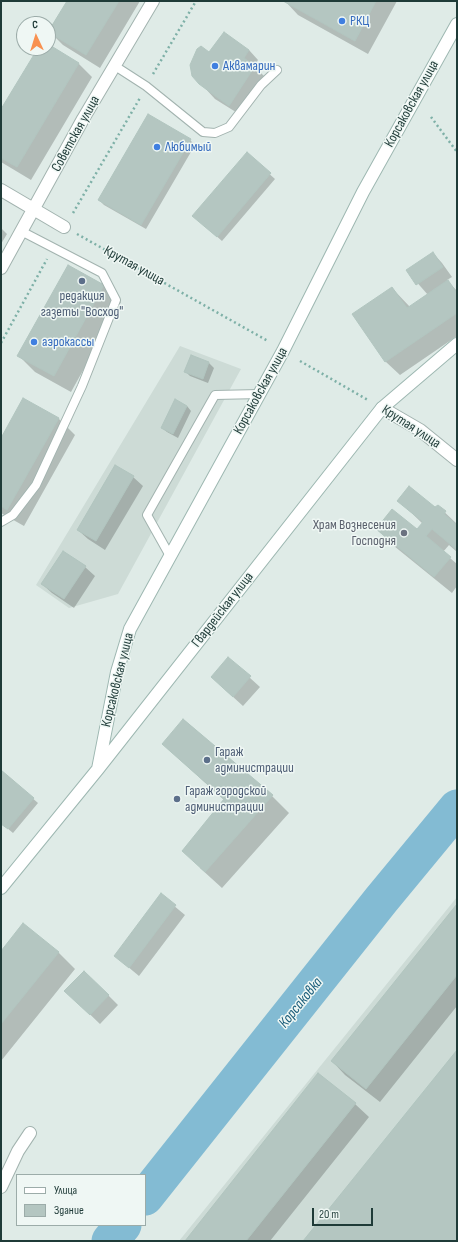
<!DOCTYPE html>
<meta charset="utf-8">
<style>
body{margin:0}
#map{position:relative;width:458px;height:1242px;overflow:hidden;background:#dfebe7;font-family:"Sofia Sans Condensed",sans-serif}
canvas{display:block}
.frame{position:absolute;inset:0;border:2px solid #1f3b38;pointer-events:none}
.legend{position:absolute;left:16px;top:1174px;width:130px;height:52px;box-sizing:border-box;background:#eff7f4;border:1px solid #9caca9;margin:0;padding:5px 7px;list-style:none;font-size:12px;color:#1f3b38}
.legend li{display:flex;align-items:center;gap:8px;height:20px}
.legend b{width:20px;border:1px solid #9caca9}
.north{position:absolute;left:16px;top:16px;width:40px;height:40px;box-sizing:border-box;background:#eff7f4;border:1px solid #9caca9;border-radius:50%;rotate:356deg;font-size:11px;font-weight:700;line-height:16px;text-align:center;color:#1f3b38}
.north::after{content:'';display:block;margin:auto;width:14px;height:18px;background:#f89150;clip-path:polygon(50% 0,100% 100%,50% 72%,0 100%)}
.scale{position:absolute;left:312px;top:1208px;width:61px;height:18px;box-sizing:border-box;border:2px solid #1f3b38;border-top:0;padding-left:5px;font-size:12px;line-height:14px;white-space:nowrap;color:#1f3b38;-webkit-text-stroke:3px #eff7f4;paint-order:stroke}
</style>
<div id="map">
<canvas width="458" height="1242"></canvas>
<div class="frame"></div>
<ul class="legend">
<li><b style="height:5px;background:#fff"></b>Улица</li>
<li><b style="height:11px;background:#b4c6c1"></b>Здание</li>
</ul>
<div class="north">С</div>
<div class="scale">20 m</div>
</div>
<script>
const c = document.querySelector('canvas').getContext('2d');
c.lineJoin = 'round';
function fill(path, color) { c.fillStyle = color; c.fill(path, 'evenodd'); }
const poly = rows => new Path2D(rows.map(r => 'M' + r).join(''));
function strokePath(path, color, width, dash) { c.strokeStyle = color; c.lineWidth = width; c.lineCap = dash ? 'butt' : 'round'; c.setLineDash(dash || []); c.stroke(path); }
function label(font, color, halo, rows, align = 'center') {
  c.font = font + ' "Sofia Sans Condensed",sans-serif'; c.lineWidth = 3; c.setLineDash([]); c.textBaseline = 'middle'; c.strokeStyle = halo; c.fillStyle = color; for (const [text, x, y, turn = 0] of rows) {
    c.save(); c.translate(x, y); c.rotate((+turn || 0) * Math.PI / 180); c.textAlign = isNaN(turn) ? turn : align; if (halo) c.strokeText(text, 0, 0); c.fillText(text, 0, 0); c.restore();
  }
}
fill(poly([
 [180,346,241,369,118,594,69,608,36,585],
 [457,897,457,1241,179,1241]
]), '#cddbd6');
fill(poly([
 [68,1,140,1,100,68,63,45,49,31],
 [285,1,397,1,368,54,298,15],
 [48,45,79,64,92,77,31,180,1,162,1,110,40,48,48,48],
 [249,50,258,60,254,66,264,76,239,114,215,99,193,75],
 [190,140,195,145,146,229,104,205,99,200],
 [247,154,275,179,222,241,198,220],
 [1,228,7,234,1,244],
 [433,253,442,263,452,277,447,280,457,291,457,336,400,375,386,362,354,315,392,288,410,307,428,295,407,271],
 [68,266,104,285,121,302,71,392,35,372,19,356],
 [191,356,209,363,214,368,208,383,190,376,185,371],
 [187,406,191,411,178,438,167,432,162,428],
 [58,418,75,435,24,526,1,513,1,440],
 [133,477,143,486,105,550,88,539,78,530],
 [398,500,436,509,438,506,457,524,457,552,449,545,443,552,457,564,457,586,452,593,394,546,377,529,418,531,423,524],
 [85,567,95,576,74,608,52,593,42,584],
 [228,658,260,687,243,706,221,686],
 [184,720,272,796,289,813,222,888,200,868,224,800,163,744],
 [1,771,38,803,13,833,1,823],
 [161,895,185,915,139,976,115,956],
 [457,905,457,1006,380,1102,345,1075,332,1061],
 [1,952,58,952,75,969,1,1061],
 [108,995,118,1005,100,1024,75,1000],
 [355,1104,369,1117,270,1241,186,1241]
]), '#0003');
strokePath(poly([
 [145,1197,381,900,457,808],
 [110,1241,123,1225]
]), '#83bbd3', 37);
const building = poly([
 [67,1,119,1,86,55,48,32,67,1],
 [283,1,376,1,355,41,283,1],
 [224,32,249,50,244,58,255,66,229,106,199,84,192,76,190,65,197,49,201,46,209,52,224,32],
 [48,44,79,63,17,167,1,158,1,109,38,48,48,48,48,44],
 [148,114,191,139,141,225,98,200,148,114],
 [247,152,271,173,217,237,192,216,247,152],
 [433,252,443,267,416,285,406,270,433,252],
 [68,265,104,285,54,376,17,356,68,265],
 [448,280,457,293,457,313,385,362,352,314,392,287,407,308,448,280],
 [191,355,209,362,203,379,184,372,191,355],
 [23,398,59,418,7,510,1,506,1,438,23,398],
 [175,399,187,406,173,434,161,428,175,399],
 [115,465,134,476,96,541,77,530,115,465],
 [409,486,435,507,438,505,446,511,444,514,457,525,457,550,432,529,426,536,451,557,434,577,376,529,392,509,417,529,423,522,397,501,409,486],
 [63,551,86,566,64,599,41,584,63,551],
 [228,657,251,676,233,697,211,677,228,657],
 [183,719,273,795,205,872,182,851,224,799,162,744,183,719],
 [1,770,34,798,8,829,1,824,1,770],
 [161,893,176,905,129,968,114,956,161,893],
 [457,904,457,975,366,1089,331,1061,457,904],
 [23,923,59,952,1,1024,1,951,23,923],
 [84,971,109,995,90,1015,64,991,84,971],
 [457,1050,457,1238,455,1241,303,1241,457,1050],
 [318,1073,356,1103,246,1241,185,1241,318,1073]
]);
fill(building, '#b4c6c1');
strokePath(building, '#b1c5bf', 1);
const service = poly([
 [115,66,146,86,203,132,215,133,229,127,261,85,277,70],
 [1,522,13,515,36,485,82,386,116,300,102,273,21,231],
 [170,556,147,515,215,395,260,394]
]);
const minor = poly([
 [1,190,64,227],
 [382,408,420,430,457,460],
 [1,1187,18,1151,30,1133]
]);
const tertiary = poly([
 [1,268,83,119,153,1]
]);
const secondary = poly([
 [98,769,117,672,130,629,283,351,363,192,457,24],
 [1,888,98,769,382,408,457,344]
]);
strokePath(service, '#a2b3af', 10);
strokePath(minor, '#a2b3af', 14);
strokePath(tertiary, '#a2b3af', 14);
strokePath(secondary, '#9db7b1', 14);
strokePath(poly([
 [153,74,196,1],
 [431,117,457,152],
 [73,213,140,98],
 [77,234,268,341],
 [1,343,47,259],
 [300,361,368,400]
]), '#7eb0a7', 2.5, [2, 3]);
strokePath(service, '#fff', 8);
strokePath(minor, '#fff', 12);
strokePath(tertiary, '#fff', 12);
strokePath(secondary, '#fff', 12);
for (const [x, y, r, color] of [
 [342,21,4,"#3f7fe0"],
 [215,66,4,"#3f7fe0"],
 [157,147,4,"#3f7fe0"],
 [82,281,4,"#5c6f8a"],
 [34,342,4,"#3f7fe0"],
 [404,533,4,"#6b7280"],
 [207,760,4,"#5c6f8a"],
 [177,799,4,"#5c6f8a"]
]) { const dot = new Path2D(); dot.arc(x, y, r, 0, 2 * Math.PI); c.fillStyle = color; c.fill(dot); strokePath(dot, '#eff7f4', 1.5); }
label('14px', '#366cbe', '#eff7f4', [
 ["РКЦ",350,21],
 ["Аквамарин",223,66],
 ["Любимый",165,147],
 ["аэрокассы",42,342]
], 'left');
label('14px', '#1f3b38', '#eff7f4', [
 ["Корсаковская улица",412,104,-61],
 ["Советская улица",76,134,-61],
 ["Крутая улица",134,266,29],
 ["Корсаковская улица",261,391,-61],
 ["Крутая улица",411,427,33],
 ["Гвардейская улица",223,610,-52],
 ["Корсаковская улица",118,680,-76]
]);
label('14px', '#4e5e75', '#eff7f4', [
 ["редакция",82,296,"center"],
 ["газеты \"Восход\"",82,312,"center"],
 ["Гараж",215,752],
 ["администрации",215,768],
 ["Гараж городской",185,791],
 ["администрации",185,807]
], 'left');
label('14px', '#5b616d', '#eff7f4', [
 ["Храм Вознесения",396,525],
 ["Господня",396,541]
], 'right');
label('italic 15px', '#175b79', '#eff7f4', [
 ["Корсаковка",301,1003,-51]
]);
</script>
